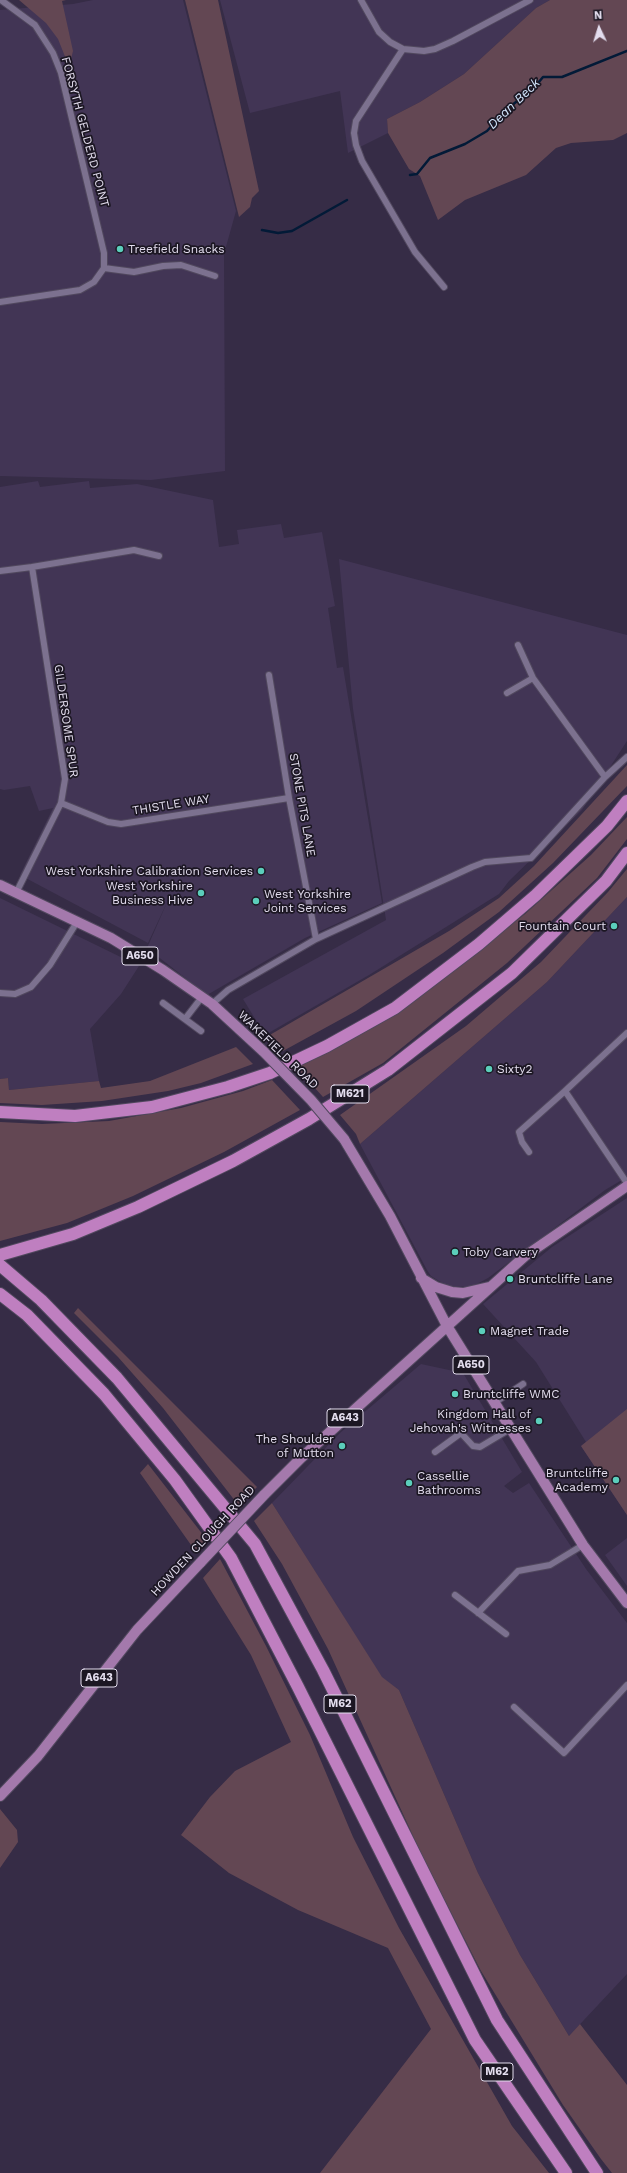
<!DOCTYPE html>
<style>
body{margin:0}
#map{position:relative;width:627px;height:2173px;overflow:hidden;background:#362c46;font-family:"Work Sans",sans-serif}
canvas{display:block}
.north{position:absolute;left:579px;top:8px;width:40px;height:40px;-webkit-text-stroke:3px #1c1723;paint-order:stroke;rotate:356deg;font-size:11px;font-weight:700;line-height:16px;text-align:center;color:#e3ddee}
.north::after{content:'';display:block;margin:auto;width:14px;height:18px;background:#e3ddee;clip-path:polygon(50% 0,100% 100%,50% 72%,0 100%)}
</style>
<div id="map">
<canvas width="627" height="2173"></canvas>
<div class="north">N</div>
</div>
<script>
const c = document.querySelector('canvas').getContext('2d');
c.lineJoin = 'round';
function fill(path, color) { c.fillStyle = color; c.fill(path, 'evenodd'); }
const poly = rows => new Path2D(rows.map(r => 'M' + r).join(''));
function strokePath(path, color, width, dash) { c.strokeStyle = color; c.lineWidth = width; c.lineCap = dash ? 'butt' : 'round'; c.setLineDash(dash || []); c.stroke(path); }
function label(font, color, halo, rows, align = 'center') {
  c.font = font + ' "Work Sans",sans-serif'; c.lineWidth = 3.5; c.setLineDash([]); c.textBaseline = 'middle'; c.strokeStyle = halo; c.fillStyle = color; for (const [text, x, y, turn = 0] of rows) {
    c.save(); c.translate(x, y); c.rotate((+turn || 0) * Math.PI / 180); c.textAlign = isNaN(turn) ? turn : align; if (halo) c.strokeText(text, 0, 0); c.fillText(text, 0, 0); c.restore();
  }
}
fill(poly([
 [93,0,183,0,236,211,224,254,225,471,151,480,0,476,0,10,73,4],
 [220,0,550,0,536,8,464,74,420,102,387,119,388,133,348,153,340,91,250,113],
 [38,481,40,487,89,481,90,488,137,484,213,500,219,547,239,544,237,530,281,524,284,538,322,532,335,606,328,608,337,668,343,667,382,903,305,938,207,995,147,948,169,898,148,943,20,875,53,808,39,811,30,786,4,790,0,789,0,487],
 [339,559,627,635,627,741,582,810,509,881,499,894,369,975,265,1035,243,999,386,920,353,709],
 [627,897,627,1177,605,1190,488,1278,471,1287,447,1286,431,1276,427,1270,360,1144,547,982],
 [0,898,139,966,121,994,90,1029,99,1081,9,1090,8,1078,0,1079],
 [627,1198,627,1515,581,1446,586,1442,536,1362,483,1304,552,1247],
 [421,1364,463,1373,522,1472,504,1486,513,1493,529,1483,586,1569,627,1623,627,1974,569,2036,520,1955,478,1873,399,1690,382,1678,272,1503,341,1432],
 [627,1538,627,1586,605,1555]
]), '#423555');
fill(poly([
 [19,0,66,0,62,1,73,51,70,63,68,64,58,39,46,23],
 [185,0,218,0,259,191,252,198,250,207,239,217],
 [550,0,627,0,627,133,613,140,571,143,556,148,526,175,465,200,438,220,420,176,409,169,388,133,387,119,420,102,464,74,536,8],
 [627,765,627,786,553,863,499,912,443,953,356,1011,283,1051,268,1036,449,931,499,898,534,866],
 [627,817,627,839,597,878,507,963,383,1063,323,1097,296,1067,355,1036,452,971,525,914,591,855],
 [627,869,627,897,547,982,360,1144,356,1134,340,1115,466,1026,541,962,608,892],
 [236,1047,253,1064,201,1083,168,1091,102,1101,42,1105,0,1103,0,1079,8,1078,9,1090,99,1081,101,1088,150,1081],
 [272,1080,300,1110,224,1152,133,1196,67,1223,0,1241,0,1122,42,1124,109,1121,181,1108,243,1091],
 [78,1308,257,1487,239,1506,163,1408,118,1357,74,1313],
 [627,1409,627,1515,581,1446],
 [148,1464,207,1540,196,1552,140,1473],
 [272,1503,382,1677,399,1690,478,1873,520,1955,569,2036,580,2024,627,2085,627,2173,612,2173,601,2159,563,2105,481,1971,423,1858,328,1649,282,1564,254,1521],
 [220,1559,266,1646,310,1735,353,1837,399,1928,512,2126,549,2173,320,2173,431,2029,388,1948,298,1910,229,1873,181,1835,210,1797,235,1771,291,1742,251,1655,203,1578],
 [0,1809,17,1830,18,1842,0,1868]
]), '#634753');
strokePath(poly([
 [410,175,417,174,430,158,465,144,487,131,507,109,534,88,543,77,562,77,627,51],
 [262,230,278,233,292,231,347,200]
]), '#021a37', 2.5);
const street = poly([
 [361,0,379,32,390,42,403,49,424,51,435,49,453,41,530,0],
 [403,49,356,121,354,133,356,145,362,161,415,252,444,287],
 [104,268,134,272,163,266,181,265,215,276],
 [0,302,80,290,94,282,104,268,104,253,61,73,53,53,35,25,1,0],
 [32,567,134,550,159,556],
 [0,571,32,567,65,779,61,803,16,893],
 [518,645,533,678,605,777],
 [269,675,289,798,316,939],
 [507,693,533,678],
 [61,803,108,822,121,824,289,798],
 [0,993,15,994,31,987,50,965,77,922],
 [163,1003,201,1031],
 [212,1004,228,990,316,939,472,867,485,862,531,858,605,777,627,757],
 [185,1019,202,997],
 [627,1033,565,1091,627,1183],
 [529,1152,522,1142,519,1132,565,1091],
 [494,1403,523,1384],
 [435,1452,461,1433,473,1446,480,1447,510,1429],
 [455,1595,506,1634],
 [478,1613,518,1571,550,1565,583,1545],
 [514,1707,564,1753,627,1685]
]);
const primary = poly([
 [0,885,111,938,163,970,212,1004,264,1052],
 [344,1139,390,1216,447,1326,583,1545,627,1603],
 [421,1278,436,1287,452,1292,463,1293,489,1287],
 [264,1495,301,1458,525,1256,627,1186],
 [0,1796,38,1756,137,1630,201,1562]
]);
const highway = poly([
 [0,1112,75,1116,152,1107,228,1087,270,1073,327,1046,395,1008,479,944,536,895,607,826,627,801],
 [0,1255,73,1234,138,1207,233,1161,309,1119,388,1070,512,973,606,881,627,853],
 [0,1265,41,1300,117,1378,255,1544,323,1670,497,2020,597,2173],
 [0,1294,27,1315,104,1394,175,1480,231,1558,298,1687,475,2040,566,2173]
]);
strokePath(street, '#51485e', 8);
strokePath(primary, '#51485e', 12);
strokePath(highway, '#51485e', 14);
strokePath(street, '#7c718f', 6);
strokePath(primary, '#a479ac', 10);
strokePath(highway, '#bf7fc0', 12);
const primaryBridge = poly([
 [264,1052,311,1100,344,1139],
 [201,1562,264,1495]
]);
strokePath(primaryBridge, '#51485e', 12, []);
strokePath(primaryBridge, '#a479ac', 10);
for (const [x, y, r, color] of [
 [120,249,4,"#5bcebb"],
 [261,871,4,"#5bcebb"],
 [201,893,4,"#5bcebb"],
 [256,901,4,"#5bcebb"],
 [614,926,4,"#5bcebb"],
 [489,1069,4,"#5bcebb"],
 [455,1252,4,"#5bcebb"],
 [510,1279,4,"#5bcebb"],
 [482,1331,4,"#5bcebb"],
 [455,1394,4,"#5bcebb"],
 [539,1421,4,"#5bcebb"],
 [342,1446,4,"#5bcebb"],
 [616,1480,4,"#5bcebb"],
 [409,1483,4,"#5bcebb"]
]) { const dot = new Path2D(); dot.arc(x, y, r, 0, 2 * Math.PI); c.fillStyle = color; c.fill(dot); strokePath(dot, '#1c1723', 1.5); }
for (const [x, y, w] of [
 [140,956,36],
 [350,1094,38],
 [471,1365,36],
 [345,1418,36],
 [99,1678,36],
 [340,1704,32],
 [497,2072,32]
]) { const box = new Path2D(); box.roundRect(x - w / 2, y - 9, w, 18, 3); c.fillStyle = '#1c1723'; c.fill(box); strokePath(box, '#e3ddee', 1); }
label('bold 11px', '#e3ddee', null, [
 ["A650",140,956],
 ["M621",350,1094],
 ["A650",471,1365],
 ["A643",345,1418],
 ["A643",99,1678],
 ["M62",340,1704],
 ["M62",497,2072]
]);
label('12px', '#e3ddee', '#1c1723', [
 ["FORSYTH GELDERD POINT",85,132,75],
 ["GILDERSOME SPUR",66,721,82],
 ["THISTLE WAY",171,805,-9],
 ["STONE PITS LANE",302,805,80],
 ["WAKEFIELD ROAD",278,1050,44],
 ["HOWDEN CLOUGH ROAD",203,1541,-47]
]);
label('12px', '#e3ddee', '#1c1723', [
 ["Treefield Snacks",128,249],
 ["West Yorkshire Calibration Services",253,871,"right"],
 ["West Yorkshire",193,886,"right"],
 ["Business Hive",193,900,"right"],
 ["West Yorkshire",264,894],
 ["Joint Services",264,908],
 ["Fountain Court",606,926,"right"],
 ["Sixty2",497,1069],
 ["Toby Carvery",463,1252],
 ["Bruntcliffe Lane",518,1279],
 ["Magnet Trade",490,1331],
 ["Bruntcliffe WMC",463,1394],
 ["Kingdom Hall of",531,1414,"right"],
 ["Jehovah's Witnesses",531,1428,"right"],
 ["The Shoulder",334,1439,"right"],
 ["of Mutton",334,1453,"right"],
 ["Bruntcliffe",608,1473,"right"],
 ["Academy",608,1487,"right"],
 ["Cassellie",417,1476],
 ["Bathrooms",417,1490]
], 'left');
label('italic 13px', '#d2e5fc', '#1c1723', [
 ["Dean Beck",514,104,-44]
]);
</script>
